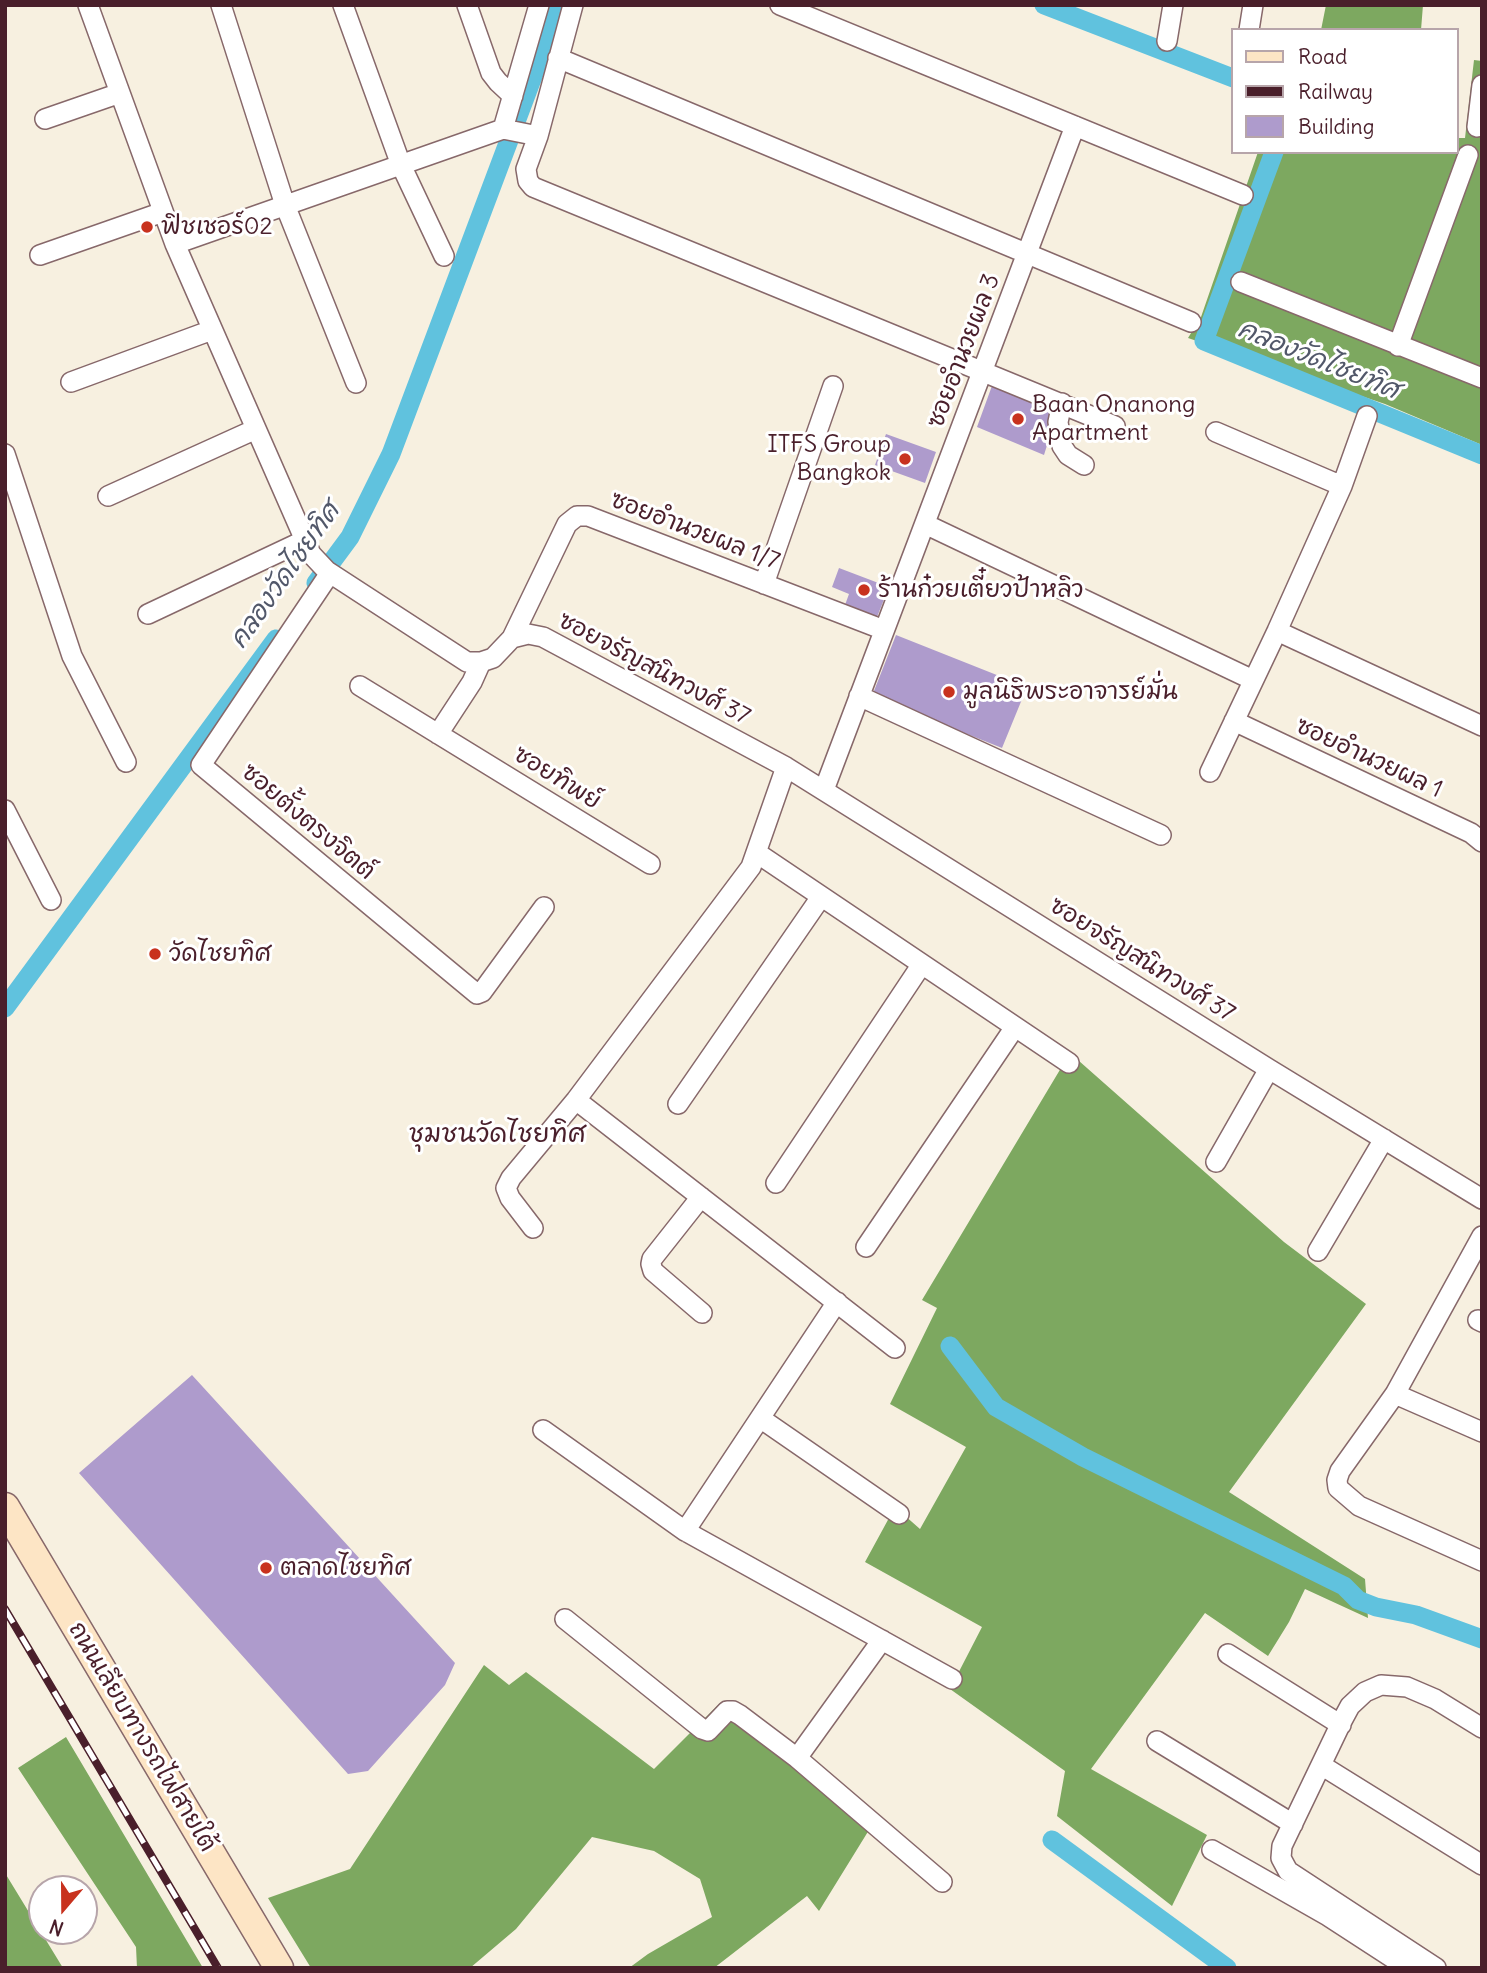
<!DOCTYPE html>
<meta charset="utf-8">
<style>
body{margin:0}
#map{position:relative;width:1487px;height:1973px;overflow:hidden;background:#f7f0e0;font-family:Delius,sans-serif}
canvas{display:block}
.frame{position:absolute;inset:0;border:7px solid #4a1f2b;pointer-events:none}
.legend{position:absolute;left:1231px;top:28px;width:228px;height:126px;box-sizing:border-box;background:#fff;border:2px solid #b7a5aa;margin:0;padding:9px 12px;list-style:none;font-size:21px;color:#4a1f2b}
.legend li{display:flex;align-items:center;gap:14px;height:35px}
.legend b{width:35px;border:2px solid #b7a5aa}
.north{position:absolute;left:28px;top:1875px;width:70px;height:70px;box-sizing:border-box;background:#fff;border:2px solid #b7a5aa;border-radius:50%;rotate:200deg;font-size:19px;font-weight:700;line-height:28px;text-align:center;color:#4a1f2b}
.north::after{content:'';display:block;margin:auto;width:24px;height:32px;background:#c8321e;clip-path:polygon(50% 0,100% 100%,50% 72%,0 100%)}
</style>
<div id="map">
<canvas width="1487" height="1973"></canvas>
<div class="frame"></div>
<ul class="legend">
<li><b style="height:9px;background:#fde5c5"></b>Road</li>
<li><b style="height:9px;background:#4a1f2b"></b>Railway</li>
<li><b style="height:19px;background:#ae9bcc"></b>Building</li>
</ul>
<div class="north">N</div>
</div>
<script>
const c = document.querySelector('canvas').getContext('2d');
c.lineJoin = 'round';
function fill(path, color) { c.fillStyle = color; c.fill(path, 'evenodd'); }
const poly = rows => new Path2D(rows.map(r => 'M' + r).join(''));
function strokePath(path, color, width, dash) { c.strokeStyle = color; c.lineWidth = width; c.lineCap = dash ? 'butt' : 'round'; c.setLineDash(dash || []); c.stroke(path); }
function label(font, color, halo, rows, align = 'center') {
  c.font = font + ' Delius,"Playpen Sans Thai",sans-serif'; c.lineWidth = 6; c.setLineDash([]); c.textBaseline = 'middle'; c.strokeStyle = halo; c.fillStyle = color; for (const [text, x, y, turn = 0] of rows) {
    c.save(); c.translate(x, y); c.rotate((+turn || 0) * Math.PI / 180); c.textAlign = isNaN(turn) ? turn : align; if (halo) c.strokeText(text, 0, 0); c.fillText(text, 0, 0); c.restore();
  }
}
fill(poly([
 [1326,5,1423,5,1421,30,1321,30],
 [1474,60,1482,61,1482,445,1385,404,1188,338,1201,317,1258,152,1457,152,1457,138,1465,138],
 [1070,1053,1284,1242,1366,1304,1229,1492,1365,1579,1368,1618,1305,1589,1289,1622,1268,1656,1205,1613,1091,1769,1207,1835,1172,1906,1057,1816,1065,1771,950,1689,982,1627,865,1562,895,1507,920,1529,966,1447,890,1404,937,1308,922,1300],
 [484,1665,509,1685,526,1672,654,1769,720,1703,869,1830,819,1911,807,1896,714,1968,629,1968,648,1954,712,1917,700,1879,654,1851,592,1837,516,1929,470,1968,311,1968,268,1898,350,1869],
 [66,1737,203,1968,137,1968,136,1947,18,1768],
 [5,1873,63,1968,5,1968]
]), '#7da860');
strokePath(poly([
 [1044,5,1233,78],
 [1274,152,1204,341,1482,455],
 [316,583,350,537,391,454,552,26,558,5],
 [5,1008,276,639],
 [950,1346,996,1407,1083,1457,1344,1586,1358,1600,1376,1607,1416,1615,1482,1639],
 [1052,1840,1227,1968]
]), '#60c2de', 19);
fill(poly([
 [993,383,1058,410,1044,455,977,427],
 [886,434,936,452,925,483,875,465],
 [839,568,889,587,877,617,845,605,849,594,832,587],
 [896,635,1027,687,1002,748,872,696],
 [192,1375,455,1663,445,1685,368,1771,348,1774,79,1473]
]), '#ae9bcc');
const minor = poly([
 [88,5,175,244,311,554,327,571,467,662,481,662,493,658,512,638,528,634,543,637,786,767,1269,1069,1482,1199],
 [221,5,285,205,356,383],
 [343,5,401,165,444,256],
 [467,5,491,73,498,82,513,96],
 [573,5,538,136,526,169,528,181,533,187,1115,426],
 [780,5,1243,195],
 [1249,30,1253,5],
 [1167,41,1173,5],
 [558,58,1191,322],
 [45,119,120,93],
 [1477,127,1482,85],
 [503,129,539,5],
 [175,244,503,129,538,136],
 [40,255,163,212],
 [1241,282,1482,378],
 [1398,346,1468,155],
 [71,382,212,330],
 [1062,403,1058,422,1062,446,1068,455,1084,465],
 [1216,432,1342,486],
 [5,454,72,656,126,762],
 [108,496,256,429],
 [925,524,1253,680],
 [330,573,201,765,477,994,482,992,544,907],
 [764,584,833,386],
 [148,614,305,540],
 [1277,631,1482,726],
 [512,638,567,524,577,516,588,516,884,630],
 [360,686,650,864],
 [859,696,1161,835],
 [1234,721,1471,833,1482,842],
 [438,734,472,682,481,662],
 [1210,772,1277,631,1342,486,1367,416],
 [824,790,1075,126],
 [5,810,51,900],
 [757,853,1069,1063],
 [576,1100,895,1348],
 [678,1104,821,897],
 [1216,1162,1269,1069],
 [776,1183,922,964],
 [701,1197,652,1259,651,1264,653,1271,702,1313],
 [533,1228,510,1198,506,1188,511,1178,576,1100,751,867,786,767],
 [1482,1236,1395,1394,1340,1471,1337,1480,1338,1488,1359,1506,1482,1561],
 [866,1247,1015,1027],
 [1318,1251,1384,1139],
 [1478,1320,1482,1322],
 [1395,1394,1482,1432],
 [760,1418,899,1514],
 [543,1430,685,1531,952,1679],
 [685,1531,837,1302],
 [565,1619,702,1729,708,1731,727,1711,733,1711,740,1715,797,1758,942,1882],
 [1228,1654,1341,1725],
 [1157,1741,1293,1824],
 [797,1758,882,1640],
 [1321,1765,1482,1865],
 [1212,1850,1328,1916,1408,1968],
 [1436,1968,1288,1871,1281,1858,1282,1846,1343,1719,1350,1706,1365,1692,1381,1685,1407,1687,1435,1699,1482,1728]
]);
const secondary = poly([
 [5,1507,279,1968]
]);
strokePath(minor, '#87686a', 22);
strokePath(secondary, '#87686a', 31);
strokePath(minor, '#fff', 19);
strokePath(secondary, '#fde5c5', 28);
const rail = poly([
 [5,1609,218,1968]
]);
strokePath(rail, '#4a1f2b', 8);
strokePath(rail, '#fff', 5, [16]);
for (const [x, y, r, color] of [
 [147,227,7,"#c8321e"],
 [1018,419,7,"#c8321e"],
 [905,459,7,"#c8321e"],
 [864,590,7,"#c8321e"],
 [949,692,7,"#c8321e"],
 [155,954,7,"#c8321e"],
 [266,1568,7,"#c8321e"]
]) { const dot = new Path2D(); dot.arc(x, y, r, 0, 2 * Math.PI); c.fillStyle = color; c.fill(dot); strokePath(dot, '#fff', 2.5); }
label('24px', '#4a1f2b', '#fff', [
 ["ฟิชเชอร์02",161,227],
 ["Baan Onanong",1032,405],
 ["Apartment",1032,433],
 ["ITFS Group",891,445,"right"],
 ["Bangkok",891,473,"right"],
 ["ร้านก๋วยเตี๋ยวป้าหลิว",878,590],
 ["มูลนิธิพระอาจารย์มั่น",963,692],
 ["วัดไชยทิศ",169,954],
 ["ตลาดไชยทิศ",280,1568]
], 'left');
label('24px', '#4a1f2b', '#fff', [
 ["ซอยอำนวยผล 3",964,351,-69],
 ["ซอยอำนวยผล 1/7",695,531,21],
 ["ซอยจรัญสนิทวงศ์ 37",654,669,28],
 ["ซอยอำนวยผล 1",1369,758,25],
 ["ซอยทิพย์",557,778,32],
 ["ซอยตั้งตรงจิตต์",308,822,40],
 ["ซอยจรัญสนิทวงศ์ 37",1142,960,32],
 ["ถนนเลียบทางรถไฟสายใต้",142,1737,59]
]);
label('italic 26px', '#52586a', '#fff', [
 ["คลองวัดไชยทิศ",1318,360,22],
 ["คลองวัดไชยทิศ",285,576,-55]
]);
label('26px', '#4a1f2b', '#fff', [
 ["ชุมชนวัดไชยทิศ",497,1135]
]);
</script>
